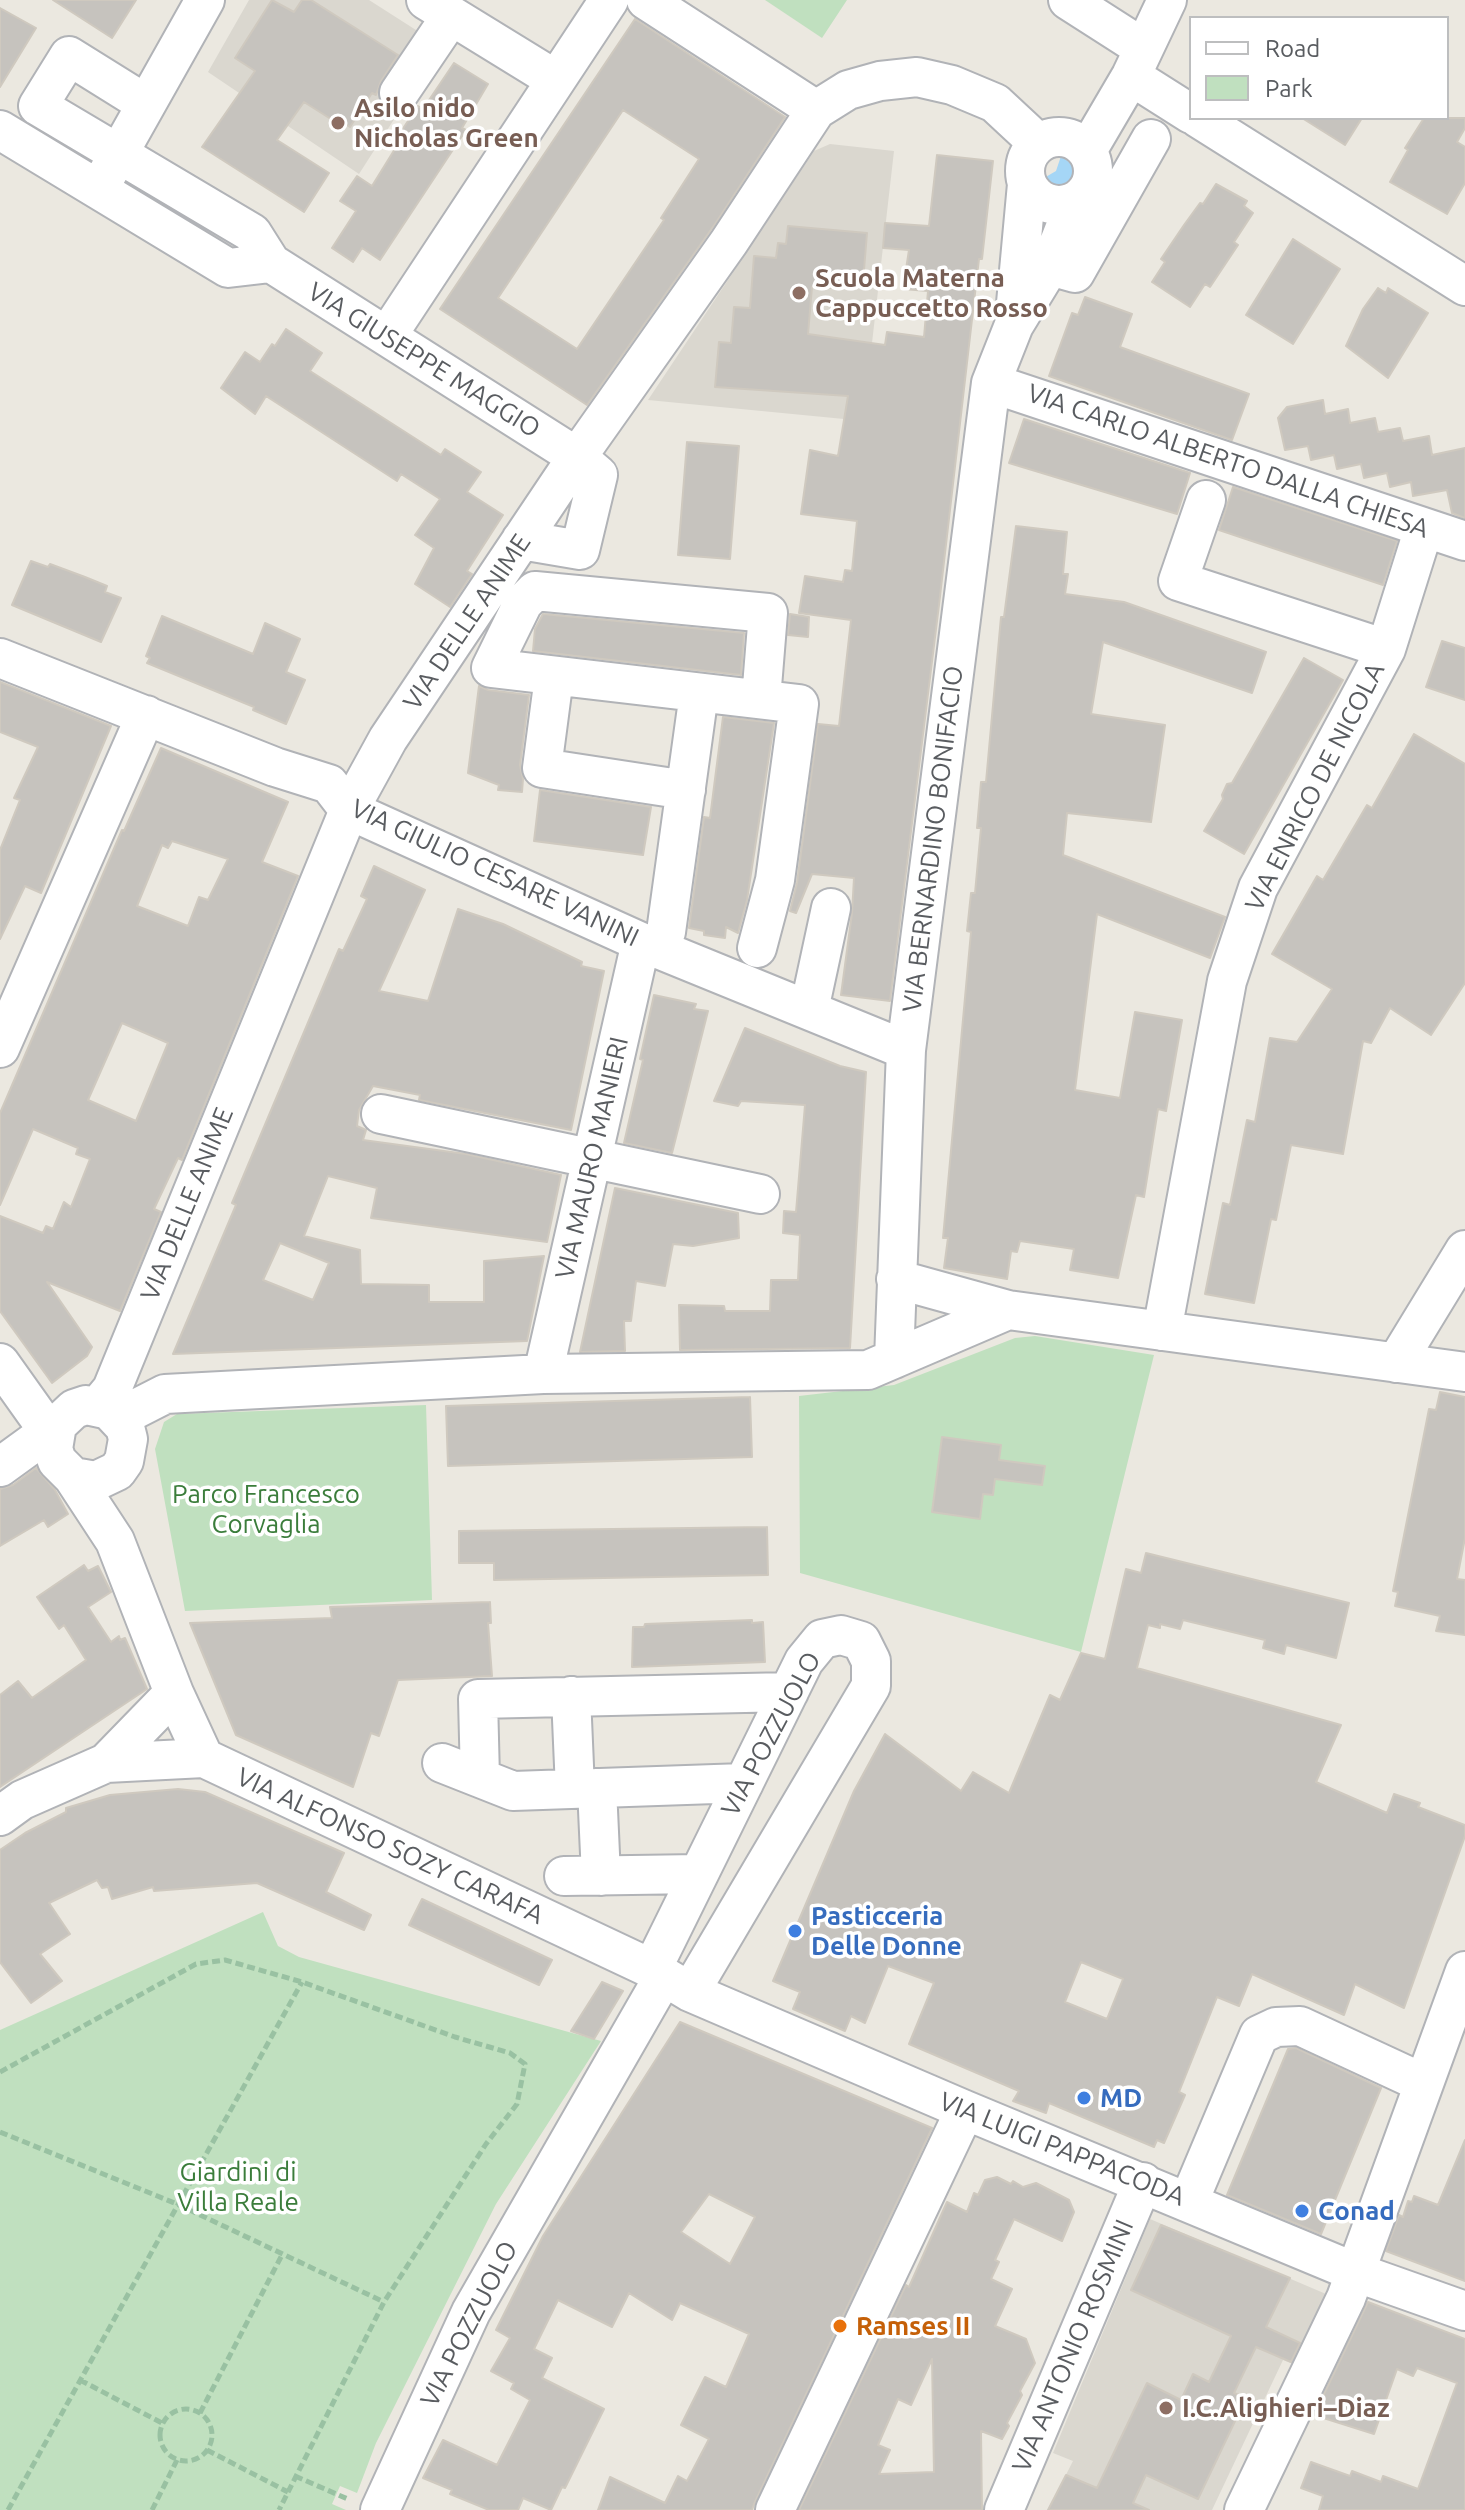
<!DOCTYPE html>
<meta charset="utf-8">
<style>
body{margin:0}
#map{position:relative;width:1465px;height:2510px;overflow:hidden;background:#ebe8e0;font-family:Ubuntu,sans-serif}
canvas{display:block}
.legend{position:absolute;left:1189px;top:16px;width:260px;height:104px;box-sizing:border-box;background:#fff;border:2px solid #bdbebf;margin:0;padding:10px 14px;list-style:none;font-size:24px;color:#595c60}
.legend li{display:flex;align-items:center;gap:16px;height:40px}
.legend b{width:40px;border:2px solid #bdbebf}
</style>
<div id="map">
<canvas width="1465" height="2510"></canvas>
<ul class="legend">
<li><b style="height:10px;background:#fff"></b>Road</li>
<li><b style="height:22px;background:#c0e0bf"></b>Park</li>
</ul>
</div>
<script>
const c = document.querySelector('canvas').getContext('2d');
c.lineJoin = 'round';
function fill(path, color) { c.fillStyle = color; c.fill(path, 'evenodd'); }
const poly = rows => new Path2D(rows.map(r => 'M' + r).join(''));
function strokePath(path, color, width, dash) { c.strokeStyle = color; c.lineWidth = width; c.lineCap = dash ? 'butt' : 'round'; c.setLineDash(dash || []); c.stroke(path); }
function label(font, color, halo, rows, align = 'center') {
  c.font = font + ' Ubuntu,sans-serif'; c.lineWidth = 7; c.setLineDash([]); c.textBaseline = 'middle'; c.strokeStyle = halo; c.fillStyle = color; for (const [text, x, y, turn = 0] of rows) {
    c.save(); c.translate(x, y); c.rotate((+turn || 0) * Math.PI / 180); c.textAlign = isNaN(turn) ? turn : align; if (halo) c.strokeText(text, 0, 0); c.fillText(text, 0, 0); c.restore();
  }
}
fill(poly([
 [249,0,369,0,441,46,359,174,208,72],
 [830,144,894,151,872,343,844,339,848,394,844,419,648,400,814,151],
 [1150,2219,1326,2294,1293,2364,1283,2360,1212,2510,1048,2510,1073,2461,1053,2453]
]), '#dad7cf');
fill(poly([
 [765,0,847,0,822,38],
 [1035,1336,1154,1355,1081,1652,800,1573,799,1396,894,1385,1015,1338],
 [426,1405,432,1600,185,1611,155,1449,164,1422,177,1414],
 [263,1912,278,1946,299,1957,601,2041,496,2204,376,2443,357,2493,340,2486,332,2504,346,2510,0,2510,0,2030]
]), '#c0e0bf');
fill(poly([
 [1061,156,1069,162,1074,161,1080,168,1077,172,1080,178,1059,191,1049,188,1044,178,1056,171]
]), '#a5d6f6');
const building = poly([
 [53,0,136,0,112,38,53,0],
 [272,0,294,12,302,0,311,0,398,55,381,81,376,95,372,93,350,127,336,118,334,121,304,102,277,140,329,173,304,212,202,147,255,71,235,58,272,0],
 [0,8,36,28,0,87,0,8],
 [635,19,785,117,715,224,587,405,440,309,635,19],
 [623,110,699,159,661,218,664,220,577,349,498,298,623,110],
 [454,63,488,84,462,128,466,130,380,260,362,248,353,262,332,248,356,211,340,201,357,176,372,186,398,144,394,142,418,106,423,109,454,63],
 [1302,118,1362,118,1345,145,1302,118],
 [1424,118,1465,118,1465,128,1457,142,1465,147,1465,183,1447,214,1390,182,1408,150,1405,148,1424,118],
 [937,155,993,161,982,259,979,259,939,605,890,1001,841,995,852,913,854,878,812,874,796,913,790,911,797,883,818,724,839,726,851,620,799,613,805,576,843,582,845,570,852,571,857,521,801,514,810,450,838,456,848,396,715,387,719,342,731,343,734,307,750,308,754,256,776,258,778,243,786,244,788,226,867,233,863,282,832,280,831,288,812,287,808,334,885,345,887,332,924,337,928,291,903,289,909,250,883,248,885,223,929,226,937,155],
 [1216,184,1247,201,1244,206,1253,213,1234,242,1238,245,1210,287,1205,284,1190,307,1152,282,1165,262,1161,259,1184,225,1200,203,1203,204,1216,184],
 [1293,239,1340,269,1293,344,1246,315,1293,239],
 [1378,288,1386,293,1388,288,1428,313,1388,378,1346,346,1363,309,1378,288],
 [1085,297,1132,314,1120,347,1249,394,1232,440,1049,376,1072,313,1078,315,1085,297],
 [286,329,322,353,310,371,441,455,445,449,481,472,467,492,503,515,467,571,472,574,450,607,415,584,434,548,415,535,440,499,401,474,397,481,266,396,255,414,221,388,245,352,260,362,272,344,275,346,286,329],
 [1323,400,1325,414,1348,409,1350,423,1375,418,1378,432,1400,428,1403,441,1429,436,1432,455,1465,448,1465,518,1452,513,1447,490,1413,496,1411,482,1390,487,1387,473,1364,478,1361,464,1337,469,1334,455,1311,460,1308,446,1285,450,1278,418,1287,407,1323,400],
 [1024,419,1190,473,1177,514,1009,463,1024,419],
 [687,442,739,446,730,559,678,555,687,442],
 [1233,487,1397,541,1383,585,1219,530,1233,487],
 [1016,526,1067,532,1063,574,1068,574,1065,594,1124,602,1266,652,1252,693,1103,642,1091,714,1165,725,1151,822,1067,813,1063,855,1225,917,1210,958,1097,914,1075,1090,1120,1098,1135,1012,1182,1020,1166,1111,1158,1109,1144,1197,1136,1195,1118,1278,1070,1270,1074,1249,1020,1241,1017,1252,1011,1251,1007,1279,944,1268,948,1238,943,1238,971,932,967,931,971,893,975,893,981,828,977,828,981,782,986,782,1001,617,1004,617,1016,526],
 [31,561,48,567,50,564,85,577,107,586,105,592,121,598,101,642,12,605,31,561],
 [543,614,744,633,741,675,533,651,535,629,543,614],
 [790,614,809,617,808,637,788,635,790,614],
 [162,616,253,654,265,623,300,639,286,672,305,680,286,724,253,710,254,707,147,663,150,658,146,656,162,616],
 [1442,641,1465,648,1465,700,1426,687,1442,641],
 [1304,658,1343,680,1244,854,1204,831,1223,799,1222,795,1227,784,1232,783,1304,658],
 [0,682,111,726,41,893,25,886,0,939,0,850,20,800,14,798,38,747,0,732,0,682],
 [479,686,488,690,529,695,520,765,523,779,522,792,498,790,499,785,468,773,479,686],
 [723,717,774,723,747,900,738,933,726,927,725,938,704,935,704,931,689,928,704,817,710,818,723,717],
 [1414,734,1465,764,1465,983,1431,1035,1390,1008,1371,1043,1363,1041,1343,1154,1291,1145,1276,1220,1271,1219,1254,1303,1205,1294,1223,1203,1230,1205,1247,1120,1255,1122,1270,1038,1297,1042,1332,989,1272,954,1317,876,1323,880,1367,805,1372,808,1414,734],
 [161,748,288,802,262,862,298,876,182,1160,178,1158,154,1209,161,1212,120,1311,47,1282,92,1347,87,1356,52,1383,0,1311,0,1216,43,1233,46,1226,53,1229,64,1202,71,1207,90,1159,76,1154,78,1148,33,1129,0,1205,0,1113,122,830,124,831,161,748],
 [172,841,228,859,208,900,199,897,188,926,137,906,162,845,168,848,172,841],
 [122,1023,168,1043,136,1121,88,1100,122,1023],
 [540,790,651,807,643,855,534,841,540,790],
 [374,866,425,890,379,991,428,1001,458,909,503,924,582,962,581,966,604,971,571,1130,419,1100,420,1095,373,1086,359,1110,357,1126,366,1130,363,1140,466,1154,561,1175,547,1242,371,1218,377,1188,328,1176,304,1236,360,1250,361,1284,429,1285,429,1302,484,1302,484,1261,544,1256,527,1341,173,1354,236,1205,232,1203,339,949,343,951,367,899,361,896,374,866],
 [280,1243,329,1263,313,1300,263,1280,280,1243],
 [654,995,696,1004,694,1009,708,1011,672,1153,624,1143,643,1060,640,1059,654,995],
 [745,1028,840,1066,866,1072,850,1348,680,1350,679,1305,724,1306,725,1311,770,1311,771,1280,798,1280,800,1235,783,1233,784,1211,796,1212,805,1105,741,1101,738,1106,714,1101,745,1028],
 [615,1188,738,1213,739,1238,693,1246,673,1244,665,1286,636,1281,631,1321,624,1321,625,1351,580,1352,615,1188],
 [1440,1392,1465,1397,1465,1538,1457,1579,1465,1580,1465,1635,1436,1631,1440,1616,1395,1606,1398,1592,1393,1591,1429,1409,1436,1410,1440,1392],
 [750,1397,752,1457,448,1466,446,1406,750,1397],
 [942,1437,1001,1445,999,1460,1045,1466,1042,1485,995,1479,993,1495,983,1494,980,1519,932,1512,942,1437],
 [36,1468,55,1490,68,1514,48,1527,44,1520,0,1546,0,1489,13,1485,36,1468],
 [767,1527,768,1575,494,1580,494,1563,459,1563,459,1531,767,1527],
 [1146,1553,1349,1603,1336,1658,1286,1645,1284,1654,1263,1648,1265,1640,1183,1620,1180,1629,1160,1624,1160,1628,1148,1625,1137,1668,1341,1725,1316,1782,1387,1813,1394,1794,1420,1803,1418,1807,1465,1825,1465,1836,1404,2008,1355,1984,1344,2015,1252,1974,1239,2006,1217,1997,1179,2092,1185,2095,1164,2143,1157,2140,1154,2147,1049,2103,1046,2113,1013,2101,1019,2091,909,2044,934,1983,888,1966,865,2023,851,2016,845,2031,793,2009,800,1992,773,1981,854,1791,885,1734,961,1791,973,1772,1009,1793,1050,1695,1060,1700,1081,1653,1105,1659,1126,1569,1141,1573,1146,1553],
 [1081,1962,1123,1979,1107,2019,1065,2002,1081,1962],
 [84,1565,88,1571,98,1566,111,1592,88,1607,111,1642,119,1636,120,1640,125,1638,147,1689,0,1787,0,1695,18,1681,32,1698,86,1660,64,1625,59,1629,37,1597,84,1565],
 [490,1602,491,1623,488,1623,492,1676,398,1680,379,1736,371,1733,353,1787,236,1735,190,1623,332,1618,330,1607,490,1602],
 [752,1620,752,1623,763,1622,765,1662,632,1667,633,1627,644,1627,645,1624,752,1620],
 [178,1789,205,1792,344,1853,326,1892,371,1915,364,1930,257,1883,154,1891,153,1887,112,1899,108,1887,102,1888,97,1880,49,1903,70,1934,40,1954,62,1981,31,2003,0,1962,0,1850,25,1833,66,1812,66,1808,110,1795,178,1789],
 [422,1899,552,1960,539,1985,409,1925,422,1899],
 [602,1982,623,1991,594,2039,571,2031,602,1982],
 [680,2022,932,2128,754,2504,752,2510,598,2510,610,2477,665,2503,678,2476,687,2481,709,2439,681,2425,705,2377,726,2387,749,2334,680,2303,672,2320,629,2293,612,2327,558,2300,534,2349,552,2358,542,2378,604,2409,565,2488,562,2487,551,2510,523,2498,518,2510,489,2510,450,2494,452,2490,423,2478,443,2440,497,2465,530,2400,511,2389,514,2383,491,2371,510,2338,496,2330,543,2236,680,2022],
 [709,2194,755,2217,730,2264,681,2232,709,2194],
 [1296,2048,1381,2088,1321,2234,1227,2195,1288,2049,1296,2048],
 [1465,2140,1465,2281,1386,2251,1399,2215,1403,2217,1408,2201,1412,2202,1414,2196,1438,2205,1465,2140],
 [997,2177,1011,2184,1013,2181,1023,2187,1036,2183,1069,2200,1074,2212,1062,2241,1014,2219,995,2260,999,2262,991,2279,1012,2289,995,2326,1026,2339,1035,2363,1020,2391,1022,2395,1007,2423,1009,2426,1002,2439,981,2431,982,2510,799,2510,906,2285,909,2287,947,2202,967,2212,974,2193,978,2195,985,2180,997,2177],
 [932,2359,934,2472,879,2474,890,2450,878,2445,898,2399,911,2405,932,2359],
 [1161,2225,1290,2278,1266,2327,1300,2343,1291,2362,1256,2347,1234,2393,1246,2398,1198,2499,1146,2475,1133,2503,1149,2510,1048,2510,1066,2475,1097,2488,1147,2383,1181,2400,1193,2374,1209,2382,1231,2336,1131,2290,1161,2225],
 [1368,2302,1465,2339,1465,2510,1319,2510,1323,2496,1301,2488,1311,2462,1350,2476,1352,2471,1381,2482,1383,2476,1418,2489,1457,2383,1417,2368,1413,2376,1397,2369,1374,2434,1314,2415,1368,2302]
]);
fill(building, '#c6c3be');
strokePath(building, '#cfc9bf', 2);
const minor = poly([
 [426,0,556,80],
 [646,0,816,110],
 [1068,0,1143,48],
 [1131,76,1191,114],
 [399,93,451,16],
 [146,104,69,56,38,106,252,233,271,263,577,457,598,475,580,550,521,540],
 [1198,118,1465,286],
 [0,130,228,268,271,263],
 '1025 171a34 34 0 1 1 68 0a34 34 0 1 1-68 0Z',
 [1087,151,1131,76,1167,0],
 [106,176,205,0],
 [1050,266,1075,273,1151,139],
 [1015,314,1027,184],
 [387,336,609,0],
 [991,383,1465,541],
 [1206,500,1178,581,1386,649],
 [0,658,275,767,329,784,349,810,641,942,906,1050],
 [554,677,542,768,686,790],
 [757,948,775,880,799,704,491,668,523,603,535,591,768,613,761,699],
 [658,949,666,932,699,693],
 [809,1010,831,908],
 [0,1048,146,715],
 [381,1114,760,1194],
 [896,1279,1008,1310,1465,1372],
 [1162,1331,1227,981,1258,888,1386,649,1424,528],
 [894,1359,906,1050,991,383,1014,325,1050,266,1075,202],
 [0,1363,42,1422,57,1425],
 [1396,1363,1465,1250],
 [543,1374,641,942],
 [98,1406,112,1389,349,810,388,739,577,457,729,242,816,110,848,90,880,81,917,77,952,85,995,103,1038,143],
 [118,1418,165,1394,543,1374,868,1370,1008,1310],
 [0,1467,40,1438,53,1437],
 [73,1477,96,1481,117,1471,124,1461,128,1439,125,1427,109,1410,86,1405,74,1409,57,1425,53,1449,57,1461,73,1477,115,1541,174,1693,204,1758],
 [571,1696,575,1789],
 [106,1763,174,1693],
 [442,1763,480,1778],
 [744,1783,513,1791,480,1778,478,1699,789,1692],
 [597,1788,601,1876],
 [0,1816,22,1800,106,1763,204,1758,652,1969,690,1992,965,2110,1355,2272,1465,2311],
 [564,1876,699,1874],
 [652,1969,804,1661,822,1639,841,1635,861,1641,871,1661,871,1686,690,1992],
 [1189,2201,1259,2035,1276,2027,1300,2026,1423,2083],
 [380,2510,471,2312,664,1976],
 [775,2510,965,2110],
 [1004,2510,1143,2182],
 [1244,2510,1346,2298,1465,1971]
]);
strokePath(minor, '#b1b3b7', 42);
strokePath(poly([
 [0,2072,196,1964,225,1960,302,1982,455,2037,510,2053,525,2064,517,2104,486,2144,384,2302,279,2510],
 [0,2132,177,2204,384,2302],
 [80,2380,162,2423],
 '160 2435a26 26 0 1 1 52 0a26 26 0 1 1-52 0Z',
 [200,2413,283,2253],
 [207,2450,288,2492],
 [295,2476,350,2500],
 [8,2510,302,1982],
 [152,2510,177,2460]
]), '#99c1a2', 5, [8, 4]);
strokePath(minor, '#fff', 38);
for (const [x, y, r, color] of [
 [338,123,8,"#8d6e63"],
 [799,293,8,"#8d6e63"],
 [795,1931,8,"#3f7fe0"],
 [1084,2098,8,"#3f7fe0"],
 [1302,2211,8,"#3f7fe0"],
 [840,2326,8,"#e8710a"],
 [1166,2408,8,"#8d6e63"]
]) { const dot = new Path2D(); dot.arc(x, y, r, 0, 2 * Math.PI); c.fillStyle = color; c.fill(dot); strokePath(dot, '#fff', 3); }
label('bold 26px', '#785e54', '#fff', [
 ["Asilo nido",354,108],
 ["Nicholas Green",354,138],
 ["Scuola Materna",815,278],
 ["Cappuccetto Rosso",815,308],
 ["I.C.Alighieri–Diaz",1182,2408]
], 'left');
label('26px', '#595c60', '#fff', [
 ["VIA GIUSEPPE MAGGIO",424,360,32],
 ["VIA CARLO ALBERTO DALLA CHIESA",1228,461,19],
 ["VIA DELLE ANIME",467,622,-56],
 ["VIA ENRICO DE NICOLA",1315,787,-63],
 ["VIA BERNARDINO BONIFACIO",933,839,-83],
 ["VIA GIULIO CESARE VANINI",495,873,25],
 ["VIA MAURO MANIERI",592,1158,-77],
 ["VIA DELLE ANIME",187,1204,-68],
 ["VIA POZZUOLO",771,1734,-62],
 ["VIA ALFONSO SOZY CARAFA",390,1846,25],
 ["VIA LUIGI PAPPACODA",1062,2149,22],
 ["VIA POZZUOLO",469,2324,-63],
 ["VIA ANTONIO ROSMINI",1073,2346,-67]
]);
label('26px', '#3b7d3b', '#fff', [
 ["Parco Francesco",266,1494],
 ["Corvaglia",266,1524],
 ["Giardini di",238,2172],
 ["Villa Reale",238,2202]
]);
label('bold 26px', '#366cbe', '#fff', [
 ["Pasticceria",811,1916],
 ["Delle Donne",811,1946],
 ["MD",1100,2098],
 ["Conad",1318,2211]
], 'left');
label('bold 26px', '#c56008', '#fff', [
 ["Ramses II",856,2326]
], 'left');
</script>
